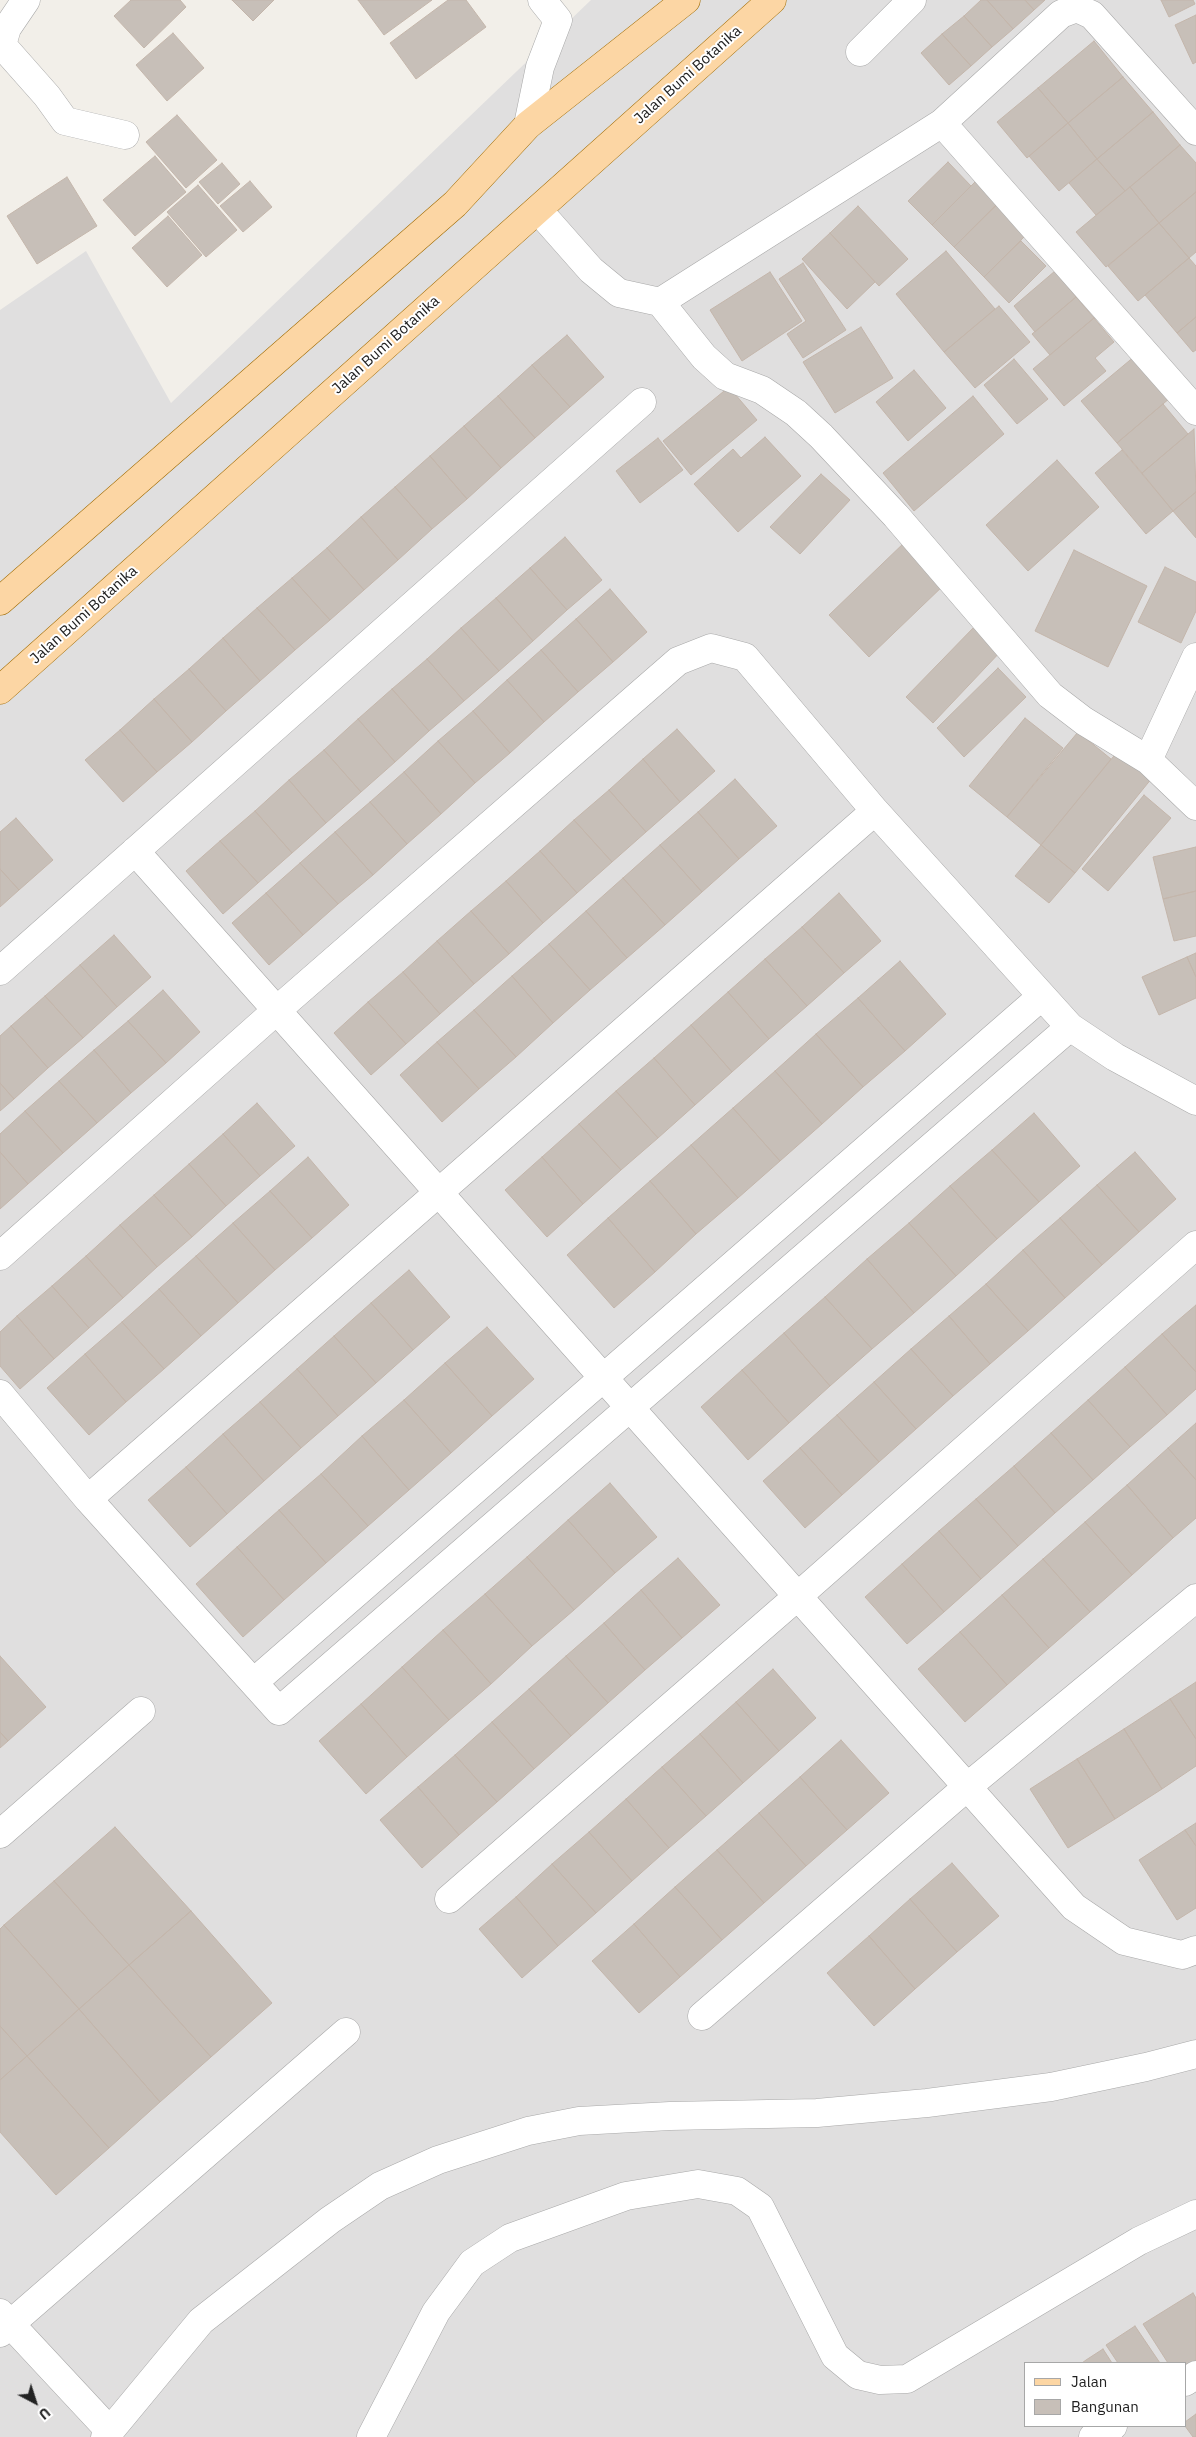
<!DOCTYPE html>
<style>
body{margin:0}
#map{position:relative;width:1196px;height:2437px;overflow:hidden;background:#f2efe9;font-family:"IBM Plex Sans",sans-serif}
canvas{display:block}
.legend{position:absolute;left:1024px;top:2362px;width:162px;height:65px;box-sizing:border-box;background:#fff;border:1px solid #a7a7a7;margin:0;padding:6px 9px;list-style:none;font-size:15px;color:#222}
.legend li{display:flex;align-items:center;gap:10px;height:25px}
.legend b{width:25px;border:1px solid #a7a7a7}
.north{position:absolute;left:10px;top:2377px;width:50px;height:50px;-webkit-text-stroke:4px #fff;paint-order:stroke;rotate:140deg;font-size:14px;font-weight:700;line-height:20px;text-align:center;color:#222}
.north::after{content:'';display:block;margin:auto;width:18px;height:22px;background:#222;clip-path:polygon(50% 0,100% 100%,50% 72%,0 100%)}
</style>
<div id="map">
<canvas width="1196" height="2437"></canvas>
<ul class="legend">
<li><b style="height:6px;background:#fcd6a4"></b>Jalan</li>
<li><b style="height:14px;background:#c7bfb8"></b>Bangunan</li>
</ul>
<div class="north">U</div>
</div>
<script>
const c = document.querySelector('canvas').getContext('2d');
c.lineJoin = 'round';
function fill(path, color) { c.fillStyle = color; c.fill(path, 'evenodd'); }
const poly = rows => new Path2D(rows.map(r => 'M' + r).join(''));
function strokePath(path, color, width, dash) { c.strokeStyle = color; c.lineWidth = width; c.lineCap = dash ? 'butt' : 'round'; c.setLineDash(dash || []); c.stroke(path); }
function label(font, color, halo, rows, align = 'center') {
  c.font = font + ' "IBM Plex Sans",sans-serif'; c.lineWidth = 4; c.setLineDash([]); c.textBaseline = 'middle'; c.strokeStyle = halo; c.fillStyle = color; for (const [text, x, y, turn = 0] of rows) {
    c.save(); c.translate(x, y); c.rotate((+turn || 0) * Math.PI / 180); c.textAlign = isNaN(turn) ? turn : align; if (halo) c.strokeText(text, 0, 0); c.fillText(text, 0, 0); c.restore();
  }
}
fill(poly([
 [591,0,1196,0,1196,2437,0,2437,0,310,86,251,171,403],
 [1025,2363,1185,2363,1185,2426,1025,2426]
]), '#e0dfdf');
const building = poly([
 [131,0,180,0,186,7,144,48,114,16,131,0],
 [232,0,274,0,253,21,232,0],
 [358,0,432,0,384,35,358,0],
 [448,0,466,0,486,27,416,79,390,43,448,0],
 [981,0,987,0,1013,29,992,47,964,16,981,0],
 [987,0,1025,0,1034,10,1013,29,987,0],
 [1025,0,1045,0,1034,10,1025,0],
 [1161,0,1193,0,1195,4,1169,17,1161,0],
 [1196,15,1196,62,1193,64,1175,25,1196,15],
 [964,16,992,47,971,66,942,34,964,16],
 [173,33,204,68,167,101,136,65,173,33],
 [942,34,971,66,949,85,921,53,942,34],
 [1094,41,1123,77,1068,123,1038,88,1094,41],
 [1123,77,1153,112,1097,159,1068,123,1123,77],
 [1038,88,1068,123,1027,158,997,122,1038,88],
 [1153,112,1180,145,1125,191,1097,159,1153,112],
 [177,115,217,160,186,188,146,142,177,115],
 [1068,123,1097,159,1059,191,1029,156,1068,123],
 [1180,145,1196,163,1196,192,1159,223,1130,187,1180,145],
 [155,156,186,192,135,236,103,200,155,156],
 [1097,159,1125,191,1096,215,1069,183,1097,159],
 [948,162,971,186,932,225,908,201,948,162],
 [222,163,240,184,218,204,199,182,222,163],
 [67,177,97,226,37,264,7,216,67,177],
 [978,179,1000,202,954,247,932,225,978,179],
 [250,181,272,207,243,232,220,206,250,181],
 [198,185,237,230,206,257,167,212,198,185],
 [1130,187,1159,223,1106,267,1076,232,1130,187],
 [1196,192,1196,252,1189,258,1159,223,1196,192],
 [996,205,1026,235,984,277,954,247,996,205],
 [858,206,908,259,879,286,830,233,858,206],
 [168,216,202,255,167,287,132,248,168,216],
 [1159,223,1189,258,1138,301,1108,266,1159,223],
 [830,233,875,282,847,309,802,259,830,233],
 [1021,241,1046,266,1009,303,984,277,1021,241],
 [946,251,995,309,944,352,896,294,946,251],
 [1189,258,1196,266,1196,317,1177,333,1145,295,1189,258],
 [803,263,846,330,803,358,787,334,806,321,779,279,803,263],
 [1055,271,1076,297,1035,332,1014,306,1055,271],
 [770,272,802,321,742,361,710,310,770,272],
 [1076,297,1094,318,1050,355,1032,334,1076,297],
 [999,306,1030,342,975,388,944,352,999,306],
 [1196,317,1196,350,1193,352,1177,333,1196,317],
 [1094,318,1114,342,1095,358,1106,371,1064,406,1033,369,1094,318],
 [861,327,893,378,835,413,803,362,861,327],
 [567,335,604,377,570,407,532,365,567,335],
 [1135,356,1170,398,1117,443,1081,401,1135,356],
 [1014,359,1048,399,1017,424,984,385,1014,359],
 [532,365,570,407,535,438,498,396,532,365],
 [914,370,946,408,908,441,876,402,914,370],
 [729,387,757,420,691,475,663,441,729,387],
 [498,396,535,438,501,468,464,426,498,396],
 [973,396,1004,434,914,511,883,473,973,396],
 [1163,404,1188,434,1142,473,1117,443,1163,404],
 [464,426,501,468,467,499,430,456,464,426],
 [1194,429,1196,492,1173,511,1142,473,1194,429],
 [765,437,801,476,738,532,694,484,733,449,741,458,765,437],
 [658,438,683,470,640,503,616,471,658,438],
 [1122,450,1173,511,1146,534,1095,473,1122,450],
 [430,456,467,499,432,529,395,487,430,456],
 [1057,460,1099,507,1028,571,986,525,1057,460],
 [821,474,850,500,800,554,770,527,821,474],
 [395,487,432,529,398,560,361,517,395,487],
 [1196,492,1196,538,1173,511,1196,492],
 [361,517,398,560,364,590,327,548,361,517],
 [565,537,602,580,567,610,530,568,565,537],
 [906,541,946,583,869,657,829,615,906,541],
 [327,548,364,590,330,620,292,578,327,548],
 [1074,550,1147,586,1108,667,1035,631,1074,550],
 [1165,567,1196,582,1196,611,1181,643,1138,622,1165,567],
 [530,568,567,610,533,641,496,598,530,568],
 [292,578,330,620,295,650,257,608,292,578],
 [610,589,647,632,613,662,576,619,610,589],
 [496,598,533,641,499,671,461,628,496,598],
 [257,608,295,650,260,681,223,638,257,608],
 [576,619,613,662,578,692,541,650,576,619],
 [977,624,1003,649,933,723,906,697,977,624],
 [461,628,499,671,464,701,427,659,461,628],
 [223,638,260,681,226,711,189,669,223,638],
 [541,650,578,692,544,722,507,680,541,650],
 [427,659,464,701,429,731,392,689,427,659],
 [998,668,1026,697,964,757,937,728,998,668],
 [189,669,226,711,192,742,154,699,189,669],
 [507,680,544,722,510,753,473,711,507,680],
 [392,689,429,731,395,762,358,719,392,689],
 [154,699,192,742,157,772,120,730,154,699],
 [473,711,510,753,475,783,438,741,473,711],
 [1025,718,1063,748,1007,817,969,786,1025,718],
 [358,719,395,762,361,792,324,750,358,719],
 [677,729,715,771,680,802,643,759,677,729],
 [120,730,157,772,123,802,85,760,120,730],
 [1078,732,1111,759,1041,845,1007,817,1078,732],
 [438,741,475,783,441,814,404,772,438,741],
 [324,750,361,792,326,823,289,780,324,750],
 [1118,751,1152,778,1075,873,1041,845,1118,751],
 [643,759,680,802,646,832,609,790,643,759],
 [404,772,441,814,407,844,370,802,404,772],
 [735,779,777,826,739,859,698,812,735,779],
 [289,780,326,823,292,853,255,811,289,780],
 [609,790,646,832,612,862,574,820,609,790],
 [1144,795,1171,818,1108,891,1082,869,1144,795],
 [370,802,407,844,373,875,335,832,370,802],
 [255,811,292,853,258,883,220,841,255,811],
 [698,812,739,859,702,892,660,845,698,812],
 [16,818,53,860,19,890,0,869,0,832,16,818],
 [574,820,612,862,577,893,540,851,574,820],
 [335,832,373,875,338,904,300,863,335,832],
 [220,841,258,883,223,914,186,871,220,841],
 [660,845,702,892,665,925,623,878,660,845],
 [1041,845,1075,873,1049,903,1015,876,1041,845],
 [1196,847,1196,891,1163,899,1153,857,1196,847],
 [540,851,577,893,543,923,506,881,540,851],
 [300,863,338,904,303,935,266,893,300,863],
 [0,869,19,890,0,907,0,869],
 [623,878,665,925,627,958,586,911,623,878],
 [506,881,543,923,509,954,471,911,506,881],
 [1196,891,1196,936,1174,941,1163,899,1196,891],
 [266,893,303,935,269,965,232,923,266,893],
 [839,893,881,941,844,973,802,927,839,893],
 [471,911,509,954,474,984,437,941,471,911],
 [586,911,627,958,590,990,549,944,586,911],
 [802,927,844,973,807,1006,765,959,802,927],
 [114,935,151,977,117,1007,80,965,114,935],
 [437,941,474,984,440,1014,403,972,437,941],
 [549,944,590,990,553,1023,512,976,549,944],
 [1196,953,1196,977,1187,957,1196,953],
 [1187,957,1196,977,1196,998,1159,1015,1142,977,1187,957],
 [765,959,807,1006,769,1039,728,992,765,959],
 [900,961,946,1014,905,1051,858,998,900,961],
 [80,965,117,1007,83,1038,45,996,80,965],
 [403,972,440,1014,406,1044,368,1002,403,972],
 [512,976,553,1023,516,1057,474,1010,512,976],
 [163,990,200,1032,166,1063,128,1021,163,990],
 [728,992,769,1039,732,1072,691,1025,728,992],
 [45,996,83,1038,48,1068,11,1026,45,996],
 [858,998,905,1051,863,1087,816,1034,858,998],
 [368,1002,406,1044,371,1075,334,1033,368,1002],
 [474,1010,516,1057,479,1089,437,1042,474,1010],
 [128,1021,166,1063,131,1093,94,1050,128,1021],
 [691,1025,732,1072,695,1105,654,1058,691,1025],
 [11,1026,48,1068,14,1099,0,1083,0,1036,11,1026],
 [816,1034,863,1087,822,1124,775,1071,816,1034],
 [437,1042,479,1089,442,1122,400,1075,437,1042],
 [94,1050,131,1093,97,1123,59,1081,94,1050],
 [654,1058,695,1105,658,1138,616,1091,654,1058],
 [775,1071,822,1124,780,1161,733,1108,775,1071],
 [59,1081,97,1123,63,1153,25,1111,59,1081],
 [0,1083,14,1099,0,1111,0,1083],
 [616,1091,658,1138,621,1170,579,1124,616,1091],
 [257,1103,295,1146,260,1176,223,1134,257,1103],
 [733,1108,780,1161,738,1198,691,1145,733,1108],
 [25,1111,63,1153,28,1184,0,1152,0,1134,25,1111],
 [1034,1113,1080,1166,1039,1202,992,1150,1034,1113],
 [579,1124,621,1170,583,1204,542,1157,579,1124],
 [223,1134,260,1176,226,1206,189,1164,223,1134],
 [691,1145,738,1198,696,1234,650,1181,691,1145],
 [992,1150,1039,1202,997,1239,950,1186,992,1150],
 [0,1152,28,1184,0,1209,0,1152],
 [1135,1152,1176,1199,1139,1232,1097,1185,1135,1152],
 [308,1157,349,1205,312,1238,270,1191,308,1157],
 [542,1157,583,1204,547,1237,505,1190,542,1157],
 [189,1164,226,1206,192,1237,154,1195,189,1164],
 [650,1181,696,1234,655,1272,608,1218,650,1181],
 [1097,1185,1139,1232,1102,1265,1060,1218,1097,1185],
 [950,1186,997,1239,956,1276,909,1223,950,1186],
 [270,1191,312,1238,275,1270,233,1223,270,1191],
 [154,1195,192,1237,157,1267,120,1225,154,1195],
 [608,1218,655,1272,614,1308,567,1255,608,1218],
 [1060,1218,1102,1265,1065,1298,1023,1250,1060,1218],
 [233,1223,275,1270,238,1303,196,1256,233,1223],
 [909,1223,956,1276,914,1313,867,1259,909,1223],
 [120,1225,157,1267,123,1298,86,1256,120,1225],
 [1023,1250,1065,1298,1028,1331,986,1284,1023,1250],
 [86,1256,123,1298,89,1328,52,1286,86,1256],
 [196,1256,238,1303,201,1336,159,1289,196,1256],
 [867,1259,914,1313,872,1349,825,1297,867,1259],
 [409,1270,450,1317,413,1350,371,1303,409,1270],
 [986,1284,1028,1331,990,1364,949,1316,986,1284],
 [52,1286,89,1328,54,1359,17,1316,52,1286],
 [159,1289,201,1336,164,1369,122,1322,159,1289],
 [825,1297,872,1349,830,1386,784,1333,825,1297],
 [371,1303,413,1350,376,1383,334,1336,371,1303],
 [1196,1305,1196,1372,1162,1334,1196,1305],
 [17,1316,54,1359,20,1389,0,1366,0,1332,17,1316],
 [949,1316,990,1364,953,1396,911,1349,949,1316],
 [122,1322,164,1369,126,1402,85,1354,122,1322],
 [487,1327,534,1379,492,1416,445,1363,487,1327],
 [784,1333,830,1386,789,1423,742,1370,784,1333],
 [1162,1334,1196,1372,1196,1389,1167,1415,1125,1367,1162,1334],
 [334,1336,376,1383,338,1416,297,1369,334,1336],
 [911,1349,953,1396,916,1429,874,1382,911,1349],
 [85,1354,126,1402,89,1435,47,1388,85,1354],
 [445,1363,492,1416,451,1453,404,1400,445,1363],
 [1125,1367,1167,1415,1130,1447,1088,1400,1125,1367],
 [297,1369,338,1416,301,1448,260,1402,297,1369],
 [742,1370,789,1423,748,1460,701,1407,742,1370],
 [874,1382,916,1429,879,1462,837,1415,874,1382],
 [404,1400,451,1453,409,1490,362,1436,404,1400],
 [1088,1400,1130,1447,1093,1480,1051,1433,1088,1400],
 [260,1402,301,1448,264,1481,223,1434,260,1402],
 [837,1415,879,1462,842,1495,800,1448,837,1415],
 [1196,1423,1196,1480,1168,1448,1196,1423],
 [1051,1433,1093,1480,1055,1513,1014,1466,1051,1433],
 [223,1434,264,1481,227,1514,186,1467,223,1434],
 [362,1436,409,1490,368,1526,321,1474,362,1436],
 [800,1448,842,1495,805,1528,763,1481,800,1448],
 [1168,1448,1196,1480,1196,1518,1173,1538,1127,1485,1168,1448],
 [1014,1466,1055,1513,1018,1546,976,1499,1014,1466],
 [186,1467,227,1514,190,1547,148,1500,186,1467],
 [321,1474,368,1526,326,1563,279,1510,321,1474],
 [610,1483,657,1537,615,1573,568,1520,610,1483],
 [1127,1485,1173,1538,1132,1575,1085,1522,1127,1485],
 [976,1499,1018,1546,981,1579,939,1531,976,1499],
 [279,1510,326,1563,284,1600,237,1547,279,1510],
 [568,1520,615,1573,574,1610,527,1557,568,1520],
 [1085,1522,1132,1575,1090,1612,1043,1559,1085,1522],
 [939,1531,981,1579,944,1612,902,1564,939,1531],
 [237,1547,284,1600,243,1637,196,1584,237,1547],
 [527,1557,574,1610,532,1646,485,1594,527,1557],
 [678,1558,720,1605,682,1638,641,1590,678,1558],
 [1043,1559,1090,1612,1049,1648,1002,1595,1043,1559],
 [902,1564,944,1612,907,1644,865,1597,902,1564],
 [641,1590,682,1638,645,1670,604,1623,641,1590],
 [485,1594,532,1646,491,1684,443,1630,485,1594],
 [1002,1595,1049,1648,1007,1685,960,1632,1002,1595],
 [604,1623,645,1670,608,1703,566,1656,604,1623],
 [443,1630,491,1684,449,1720,402,1667,443,1630],
 [960,1632,1007,1685,965,1722,918,1669,960,1632],
 [0,1656,46,1707,8,1741,0,1732,0,1656],
 [566,1656,608,1703,571,1736,529,1689,566,1656],
 [402,1667,449,1720,407,1757,361,1704,402,1667],
 [773,1669,816,1718,779,1751,736,1702,773,1669],
 [1196,1682,1196,1739,1170,1699,1196,1682],
 [529,1689,571,1736,534,1769,492,1722,529,1689],
 [1170,1699,1196,1739,1196,1766,1162,1789,1124,1729,1170,1699],
 [736,1702,779,1751,743,1783,700,1734,736,1702],
 [361,1704,407,1757,366,1794,319,1741,361,1704],
 [492,1722,534,1769,497,1802,455,1755,492,1722],
 [1124,1729,1162,1789,1115,1819,1077,1759,1124,1729],
 [0,1732,8,1741,0,1748,0,1732],
 [700,1734,743,1783,706,1816,662,1767,700,1734],
 [841,1740,889,1793,847,1830,800,1777,841,1740],
 [455,1755,497,1802,459,1835,418,1787,455,1755],
 [1077,1759,1115,1819,1068,1848,1030,1789,1077,1759],
 [662,1767,706,1816,669,1848,626,1799,662,1767],
 [800,1777,847,1830,806,1866,759,1813,800,1777],
 [418,1787,459,1835,422,1868,380,1820,418,1787],
 [626,1799,669,1848,632,1881,589,1832,626,1799],
 [759,1813,806,1866,764,1903,717,1850,759,1813],
 [1196,1823,1196,1846,1185,1830,1196,1823],
 [115,1827,191,1911,129,1965,54,1881,115,1827],
 [1185,1830,1196,1846,1196,1908,1177,1920,1139,1860,1185,1830],
 [589,1832,632,1881,596,1913,552,1864,589,1832],
 [717,1850,764,1903,722,1940,675,1887,717,1850],
 [952,1863,999,1916,957,1952,910,1899,952,1863],
 [552,1864,596,1913,558,1946,516,1897,552,1864],
 [54,1881,129,1965,79,2009,4,1925,54,1881],
 [675,1887,722,1940,680,1977,634,1924,675,1887],
 [516,1897,558,1946,522,1978,479,1929,516,1897],
 [910,1899,957,1952,915,1989,869,1936,910,1899],
 [191,1911,272,2003,211,2057,129,1965,191,1911],
 [634,1924,680,1977,639,2013,592,1961,634,1924],
 [4,1925,79,2009,27,2056,0,2026,0,1929,4,1925],
 [869,1936,915,1989,874,2026,827,1973,869,1936],
 [129,1965,211,2057,160,2102,79,2009,129,1965],
 [79,2009,160,2102,109,2148,27,2056,79,2009],
 [0,2026,27,2056,0,2080,0,2026],
 [27,2056,109,2148,56,2195,0,2132,0,2080,27,2056],
 [1193,2293,1196,2298,1196,2362,1185,2369,1185,2363,1168,2363,1143,2324,1193,2293],
 [1135,2326,1160,2363,1118,2363,1106,2345,1135,2326],
 [1103,2349,1112,2363,1082,2363,1086,2360,1103,2349],
 [1196,2414,1196,2437,1193,2437,1185,2426,1185,2422,1196,2414]
]);
fill(building, '#c7bfb8');
strokePath(building, '#c4b6ab', 1);
const minor = poly([
 [26,0,7,28,2,45,47,96,65,121,125,135],
 [860,52,912,0],
 [942,123,1196,411],
 [528,125,540,67,558,20,542,0],
 [538,210,591,270,619,293,660,302,942,123,1061,14,1077,8,1092,15,1196,131],
 [660,302,704,357,725,376,762,390,796,413,821,436,896,516,1050,695,1084,721,1148,760,1196,806],
 [1148,760,1196,657],
 [135,851,1074,1907,1124,1941,1182,1955,1196,1950],
 [0,971,642,402],
 [0,1256,277,1010,678,661,711,648,745,657,875,811,1070,1027,1115,1057,1196,1101],
 [0,1394,88,1499,279,1711,1070,1027],
 [88,1499,875,811],
 [254,1682,1042,996],
 [0,1834,141,1711],
 [449,1899,798,1596,1196,1245],
 [702,2016,967,1787,1196,1598],
 [0,2313,109,2430],
 [0,2333,346,2032],
 [1185,2382,1196,2375],
 [105,2437,201,2321,330,2220,380,2186,438,2160,528,2131,579,2121,670,2116,817,2113,927,2103,1051,2087,1146,2067,1196,2054],
 [371,2437,436,2312,472,2263,510,2238,626,2196,698,2184,737,2191,760,2207,835,2356,858,2375,880,2380,907,2379,1139,2241,1196,2214],
 [1093,2437,1113,2426]
]);
const major = poly([
 [0,601,455,204,528,125,686,0],
 [0,690,772,0]
]);
strokePath(minor, '#a9a9a9', 29);
strokePath(major, '#a06b00', 29);
strokePath(minor, '#fff', 28);
strokePath(major, '#fcd6a4', 28);
label('15px', '#222', '#fff', [
 ["Jalan Bumi Botanika",688,75,-42],
 ["Jalan Bumi Botanika",386,345,-42],
 ["Jalan Bumi Botanika",84,615,-42]
]);
</script>
